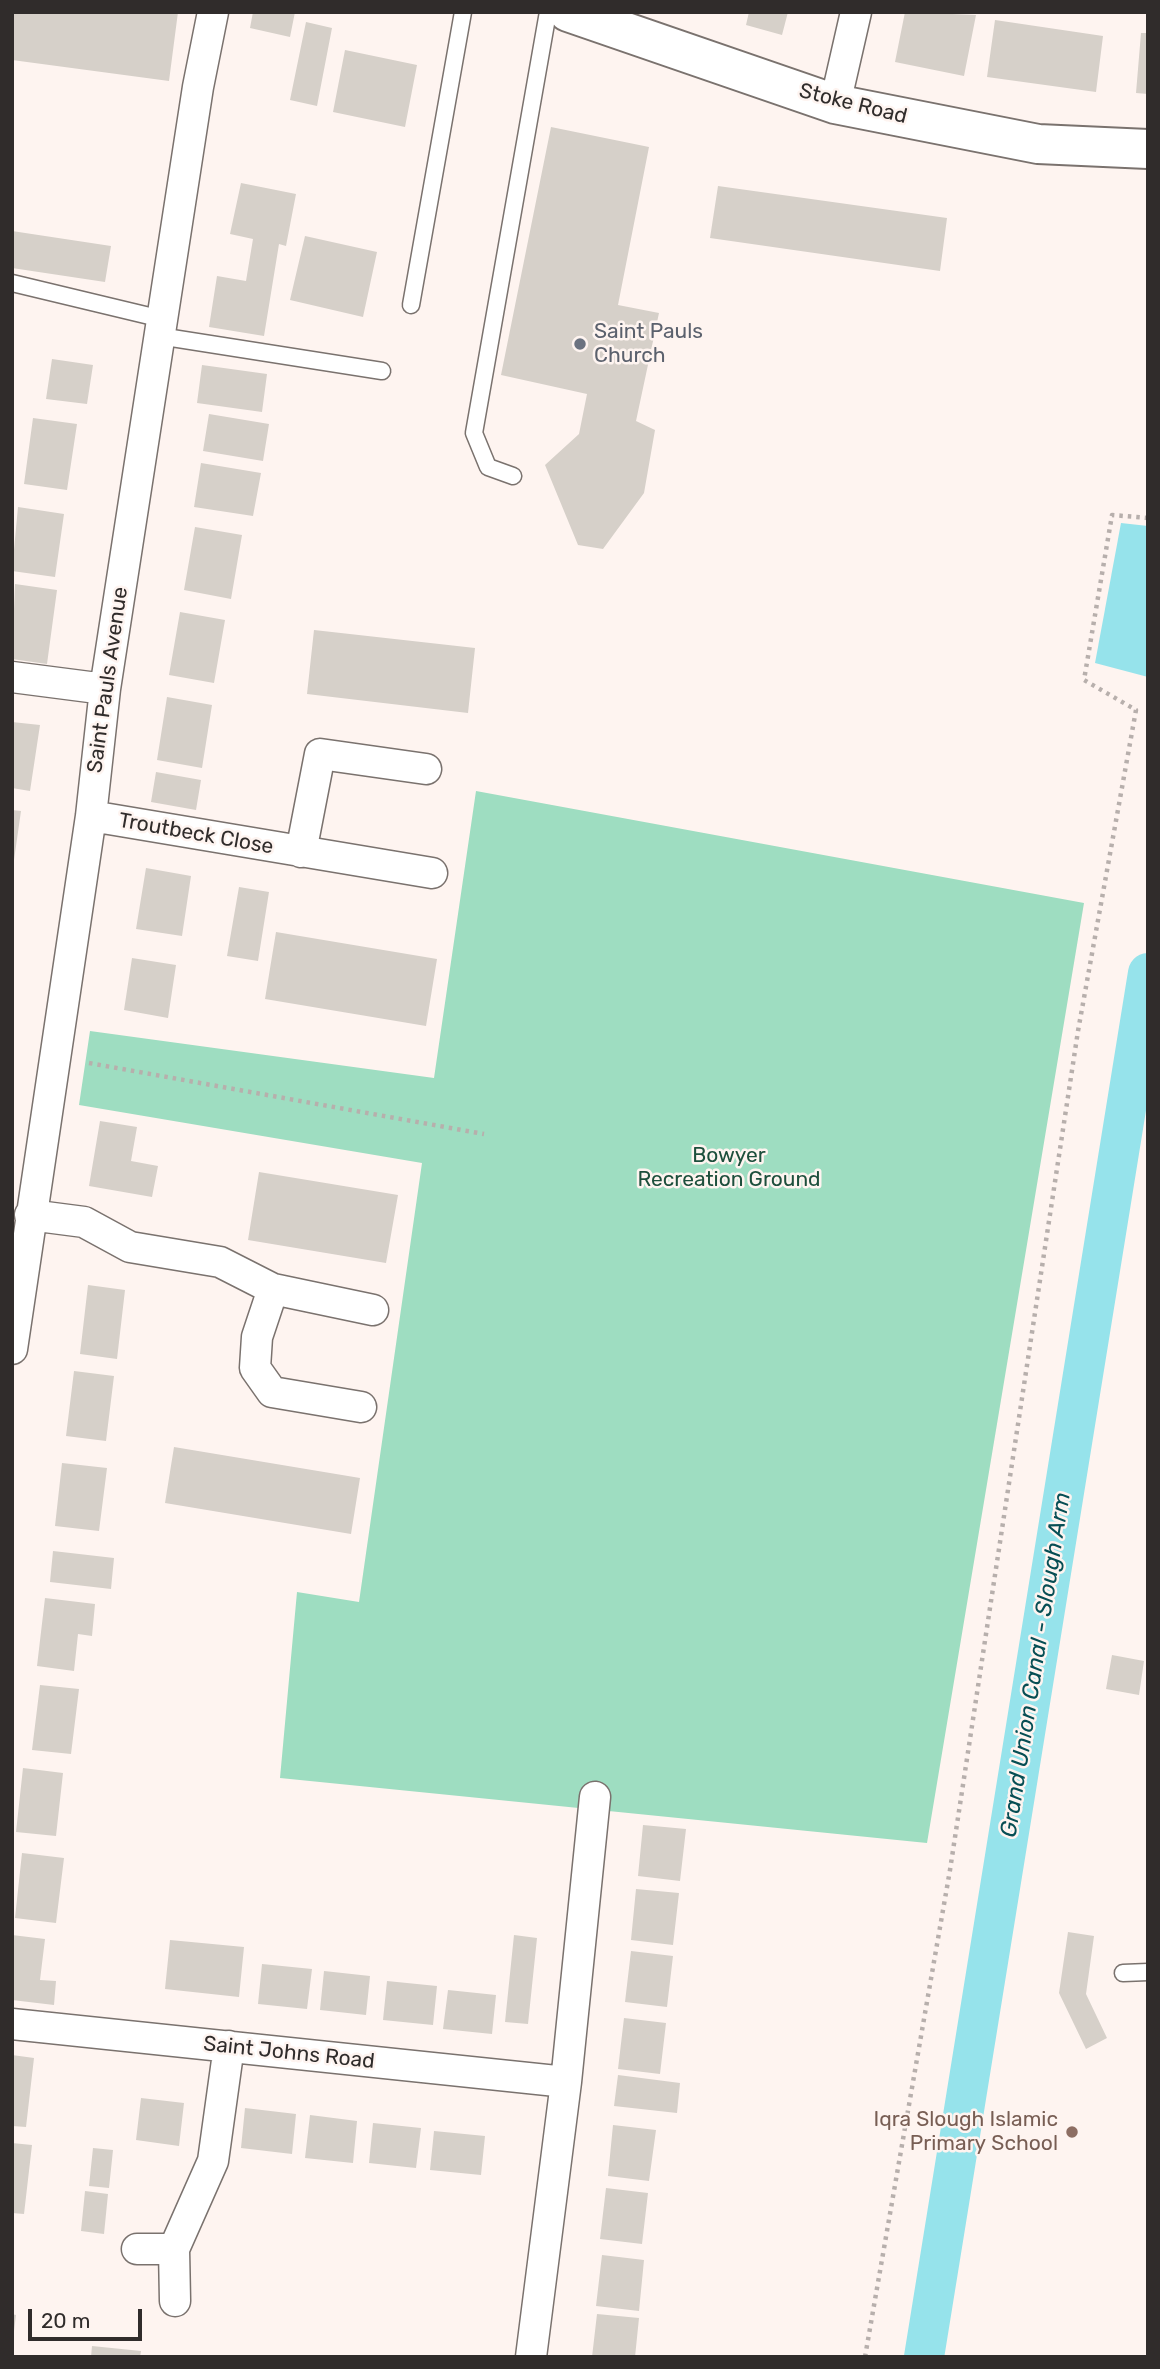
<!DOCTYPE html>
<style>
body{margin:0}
#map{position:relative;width:1160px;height:2369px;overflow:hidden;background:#fef4f0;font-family:Rubik,sans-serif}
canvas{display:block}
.frame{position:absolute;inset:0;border:14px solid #302c2b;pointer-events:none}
.scale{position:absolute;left:28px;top:2309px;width:114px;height:32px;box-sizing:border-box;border:4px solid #302c2b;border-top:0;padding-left:9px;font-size:21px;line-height:24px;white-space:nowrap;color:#302c2b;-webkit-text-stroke:5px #fef4f0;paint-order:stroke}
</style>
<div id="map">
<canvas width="1160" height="2369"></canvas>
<div class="frame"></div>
<div class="scale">20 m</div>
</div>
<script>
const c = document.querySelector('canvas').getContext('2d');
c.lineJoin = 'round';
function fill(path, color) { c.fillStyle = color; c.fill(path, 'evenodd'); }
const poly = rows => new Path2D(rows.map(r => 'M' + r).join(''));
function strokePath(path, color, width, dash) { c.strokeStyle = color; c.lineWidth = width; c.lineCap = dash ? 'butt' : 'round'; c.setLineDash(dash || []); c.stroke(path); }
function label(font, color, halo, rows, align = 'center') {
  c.font = font + ' Rubik,sans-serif'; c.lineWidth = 5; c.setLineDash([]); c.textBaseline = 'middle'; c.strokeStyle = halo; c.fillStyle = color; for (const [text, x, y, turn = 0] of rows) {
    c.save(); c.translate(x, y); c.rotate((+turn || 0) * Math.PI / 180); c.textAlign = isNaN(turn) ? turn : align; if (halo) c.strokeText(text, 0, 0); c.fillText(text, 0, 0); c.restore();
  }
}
fill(poly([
 [476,791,1084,903,927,1843,280,1778,297,1592,359,1602,422,1163,79,1105,90,1031,434,1078]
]), '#9eddc1');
fill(poly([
 [1121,523,1148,526,1148,677,1095,663]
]), '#96e3eb');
strokePath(poly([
 [924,2357,1148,973]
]), '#96e3eb', 40);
fill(poly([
 [12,12,178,12,169,81,12,60],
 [253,12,295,12,290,37,250,28],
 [749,12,788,12,782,35,746,25],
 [905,12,976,15,964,76,895,62],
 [995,20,1103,36,1096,92,987,77],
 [306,22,332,28,317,106,290,100],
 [1141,33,1148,33,1148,94,1136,93],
 [345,50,417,65,405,127,333,112],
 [551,127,649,147,618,305,659,313,636,421,655,430,644,493,603,549,578,545,545,465,579,434,587,394,501,375],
 [241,183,296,194,286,246,279,244,264,336,209,327,217,276,246,281,253,239,230,234],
 [718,186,947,218,940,271,710,238],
 [12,231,111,246,105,282,12,268],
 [305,236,377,252,363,317,290,300],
 [52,359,93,365,87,404,46,399],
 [202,365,267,374,262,412,197,403],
 [209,414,269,424,263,461,203,451],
 [33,418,77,424,67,490,24,484],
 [201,463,261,473,253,516,194,507],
 [18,507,64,514,55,577,12,571],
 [195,527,242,535,231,599,184,590],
 [15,584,57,590,47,664,12,659],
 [180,612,225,620,214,683,169,675],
 [314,630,475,648,468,713,307,694],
 [167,697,212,705,202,768,157,760],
 [12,722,40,725,30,791,12,788],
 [156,772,201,780,196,810,151,802],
 [12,810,21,811,14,860,12,860],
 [146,868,191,876,182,936,136,929],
 [239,887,269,892,258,961,227,956],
 [276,932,437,959,426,1026,265,999],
 [132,958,176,965,168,1018,124,1010],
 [100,1121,137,1127,131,1161,158,1166,152,1197,89,1186],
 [259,1172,398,1195,386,1263,248,1240],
 [88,1285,125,1290,117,1359,80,1354],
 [74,1371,114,1376,106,1441,66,1436],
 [174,1447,360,1478,351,1534,165,1503],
 [62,1463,107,1468,99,1531,55,1526],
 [53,1551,114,1558,111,1589,50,1582],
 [45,1598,95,1604,92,1636,78,1634,74,1671,37,1666],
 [1112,1655,1144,1661,1139,1695,1106,1689],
 [40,1685,79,1689,71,1754,32,1750],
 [23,1768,63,1773,56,1836,16,1832],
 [643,1825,686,1829,680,1881,638,1876],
 [22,1853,64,1858,56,1923,15,1918],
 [636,1889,679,1893,673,1945,631,1940],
 [1068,1932,1094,1936,1086,1994,1107,2038,1086,2049,1059,1993],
 [12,1935,45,1939,40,1980,56,1981,54,2005,12,2000],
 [514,1935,537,1938,528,2024,505,2022],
 [170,1940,244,1947,239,1997,165,1989],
 [631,1951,673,1956,667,2007,625,2002],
 [262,1964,312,1969,307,2009,258,2004],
 [324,1971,370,1976,366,2015,320,2010],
 [387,1981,437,1986,433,2025,383,2020],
 [448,1990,496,1995,492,2034,443,2029],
 [624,2018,666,2023,660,2074,618,2069],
 [12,2055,34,2058,26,2127,12,2126],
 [618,2075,680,2083,677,2113,614,2106],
 [141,2098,184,2103,179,2146,136,2140],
 [245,2108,296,2114,292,2154,241,2148],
 [310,2115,357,2121,353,2163,305,2158],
 [373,2123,421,2128,416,2168,369,2163],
 [613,2125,656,2130,649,2181,608,2176],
 [434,2131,485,2136,481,2175,430,2170],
 [12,2143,32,2145,24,2214,12,2213],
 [93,2148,113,2150,109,2188,89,2186],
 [606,2188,648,2193,642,2244,600,2239],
 [85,2191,108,2194,104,2234,81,2231],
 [602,2255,644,2260,639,2311,596,2306],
 [12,2314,16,2315,14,2331,12,2331],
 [597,2314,639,2318,635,2357,592,2357],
 [92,2346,141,2351,140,2357,91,2357]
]), '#d6d0c9');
const service = poly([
 [12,283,162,319],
 [411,305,463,12],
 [159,336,382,371],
 [513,476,488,467,474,433,548,12],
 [1123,1973,1148,1972]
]);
const minor = poly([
 [835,104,856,12],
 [12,677,105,689],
 [91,816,432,873],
 [301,852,320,754,426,769],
 [30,1215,84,1222,130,1247,220,1262,273,1289,373,1310],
 [273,1289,257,1337,255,1368,272,1392,361,1407],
 [12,1349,91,816,105,689,198,87,213,12],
 [12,2024,566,2082],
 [137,2249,174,2249],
 [175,2301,174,2249,213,2161,229,2046],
 [531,2357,566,2082,595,1797]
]);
const secondary = poly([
 [568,12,835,104,1038,144,1148,149]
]);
strokePath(service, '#7a726e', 19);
strokePath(minor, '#7a726e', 33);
strokePath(secondary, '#7a726e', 42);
strokePath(poly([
 [89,1063,484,1134],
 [865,2357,950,1870,1078,1031,1136,710,1084,680,1112,515,1148,518]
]), '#b7afac', 4.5, [3.5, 5]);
strokePath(service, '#fff', 16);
strokePath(minor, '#fff', 30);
strokePath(secondary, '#fff', 38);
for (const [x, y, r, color] of [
 [580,344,7,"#6b7280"],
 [1072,2132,7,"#8d6e63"]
]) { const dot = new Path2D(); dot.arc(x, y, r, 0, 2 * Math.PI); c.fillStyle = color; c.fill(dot); strokePath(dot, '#fef4f0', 2.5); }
label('21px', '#302c2b', '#fef4f0', [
 ["Stoke Road",853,104,14],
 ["Saint Pauls Avenue",108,680,-82],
 ["Troutbeck Close",196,834,10],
 ["Saint Johns Road",289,2053,6]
]);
label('21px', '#5b616d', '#fef4f0', [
 ["Saint Pauls",594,332],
 ["Church",594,356]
], 'left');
label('21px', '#1d4f3c', '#fef4f0', [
 ["Bowyer",729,1156],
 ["Recreation Ground",729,1180]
]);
label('21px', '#785e54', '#fef4f0', [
 ["Iqra Slough Islamic",1058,2120],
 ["Primary School",1058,2144]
], 'right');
label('italic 23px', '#064e54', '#fef4f0', [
 ["Grand Union Canal - Slough Arm",1036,1665,-81]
]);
</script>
